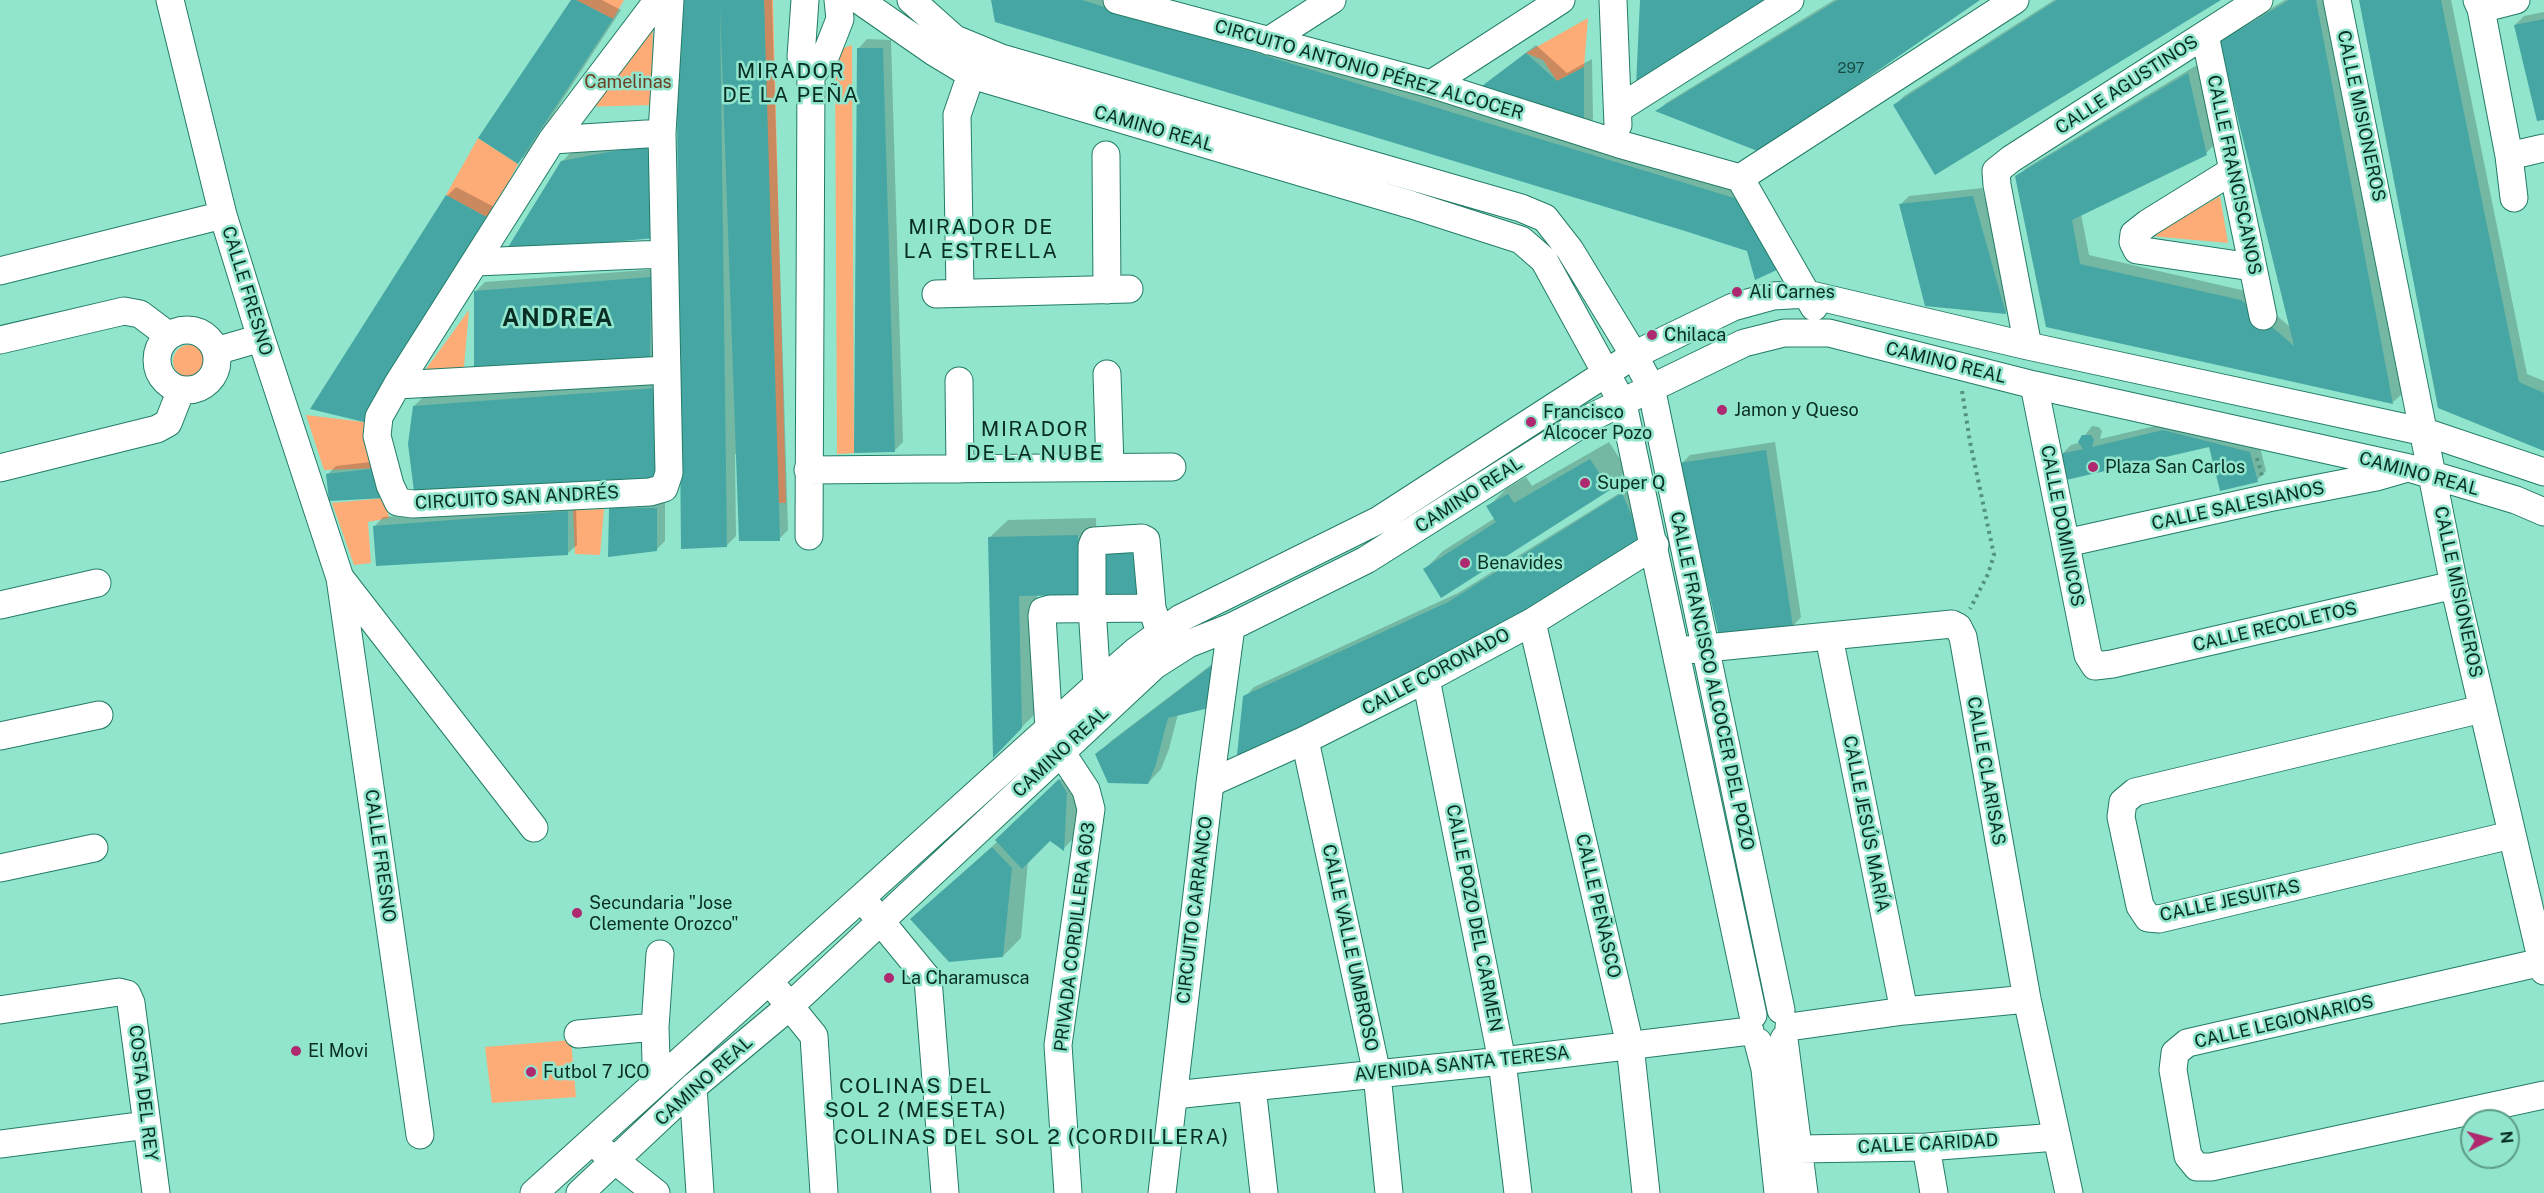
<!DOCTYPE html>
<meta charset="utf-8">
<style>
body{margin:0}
#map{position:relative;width:2544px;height:1193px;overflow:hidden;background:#91e5cc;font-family:"Public Sans",sans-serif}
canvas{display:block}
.north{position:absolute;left:2460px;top:1109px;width:60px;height:60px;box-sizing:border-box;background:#91e5cc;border:2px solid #5a9b89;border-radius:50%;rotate:84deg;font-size:16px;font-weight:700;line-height:24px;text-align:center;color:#082d24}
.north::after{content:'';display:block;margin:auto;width:21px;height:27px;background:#ae296f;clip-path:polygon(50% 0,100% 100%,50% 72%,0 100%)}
</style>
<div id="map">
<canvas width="2544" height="1193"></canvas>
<div class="north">N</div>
</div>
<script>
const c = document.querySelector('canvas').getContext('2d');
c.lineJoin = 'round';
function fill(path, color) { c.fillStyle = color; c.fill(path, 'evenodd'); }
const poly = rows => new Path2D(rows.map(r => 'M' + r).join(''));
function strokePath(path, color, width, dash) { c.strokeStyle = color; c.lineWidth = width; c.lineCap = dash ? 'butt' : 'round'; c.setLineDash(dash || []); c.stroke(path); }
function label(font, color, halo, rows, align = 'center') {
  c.font = font + ' "Public Sans",sans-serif'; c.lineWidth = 5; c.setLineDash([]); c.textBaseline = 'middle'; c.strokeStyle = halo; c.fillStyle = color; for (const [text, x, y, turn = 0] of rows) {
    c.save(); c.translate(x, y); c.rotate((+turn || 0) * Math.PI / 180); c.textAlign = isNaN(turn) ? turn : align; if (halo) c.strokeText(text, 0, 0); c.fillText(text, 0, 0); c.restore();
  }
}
fill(poly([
 [576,0,624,0,613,19],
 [764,0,773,0,786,503,772,503],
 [653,11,652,105,581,107],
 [1588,18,1584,67,1557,81,1543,60,1526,53],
 [852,45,854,453,837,454,835,51],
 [478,138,518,164,490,219,446,195],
 [2220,196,2228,243,2151,236],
 [469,310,464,367,423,373],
 '173 361a16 16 0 1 1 32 0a16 16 0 1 1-32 0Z',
 [306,415,364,422,379,468,324,470],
 [385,498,389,518,368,522,371,563,354,565,332,503],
 [604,509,600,555,575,554,573,510],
 [571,1040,576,1097,492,1103,485,1047]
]), '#feac77');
fill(poly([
 [573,0,602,0,621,10,527,154,518,162],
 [678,0,772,0,788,530,779,539,737,454,735,454,736,536,727,545],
 [992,0,1123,0,1750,192,1748,250],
 [1834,0,1978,0,1658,111,1666,103],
 [2054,0,2218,0,1895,105,1904,96],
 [2285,0,2326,0,2402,394,2393,402,2047,326,2017,177,2026,168,2197,65,2215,144,2206,153,2081,214,2089,255,2250,292,2290,327,2221,42,2230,33],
 [2360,0,2451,0,2527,374,2544,381,2544,449],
 [2544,12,2544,119,2515,25,2524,16],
 [867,39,891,40,903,442,894,451,859,48],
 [1536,45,1567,73,1592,59,1593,119,1584,128,1480,88],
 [659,136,663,228,562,162,571,152],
 [456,187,498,209,364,420,447,196],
 [1982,188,2014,304,2005,313,1900,205,1909,196],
 [659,269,659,350,650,359,476,291,485,282],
 [665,379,666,470,414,406,423,397],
 [2172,422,2259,443,2266,471,2257,480,2210,445,2062,454,2071,445,2079,443,2092,426,2099,427,2102,431,2100,439],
 [1609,442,1627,470,1609,488,1442,596,1425,569,1443,551,1495,518,1488,507,1506,489,1526,477,1532,486],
 [1775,442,1801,617,1793,626,1681,464,1690,455],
 [387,460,393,488,327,475,336,466],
 [1631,486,1651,532,1245,697,1254,687,1458,593],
 [620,500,665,500,665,541,656,550,611,509],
 [576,503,577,545,568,553,375,526,383,517],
 [1096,518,1097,575,1037,594,1040,709,995,754,989,538,1008,520],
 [1228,652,1178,714,1169,749,1161,769,1148,783,1097,755,1111,741],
 [1074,767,1080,779,1077,835,1063,849,1050,839,1028,861,1021,938,1003,956,912,919,998,841,1011,826]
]), '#0003');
fill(poly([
 [571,0,576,0,613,19,518,164,478,138],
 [676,0,764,0,780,541,739,541,720,6,727,547,681,549],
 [991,0,1082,0,1741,200,1779,269,1755,280,1747,251,1685,231,995,22],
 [1640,0,1774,0,1636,86],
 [1838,0,1980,0,1760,152,1655,111],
 [2057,0,2221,0,1935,175,1893,105],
 [2289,0,2316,0,2393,404,2046,327,2015,176,2188,73,2207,155,2072,220,2080,264,2241,300,2294,346,2219,42],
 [2359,0,2441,0,2519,382,2544,393,2544,451,2438,408],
 [2544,19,2544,120,2537,121,2514,25],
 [857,48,883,48,895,452,854,453],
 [1526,53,1557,81,1584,67,1584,130,1478,89],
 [651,144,655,238,505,252,561,161],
 [446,195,490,219,364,422,310,409],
 [1973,196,2006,314,1925,306,1899,204],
 [651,277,650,360,474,369,474,291],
 [656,388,658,480,414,491,408,444,413,406],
 [2163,430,2250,452,2258,482,2220,491,2209,447,2066,480,2060,454,2083,449,2078,442,2082,435,2091,435,2094,440,2092,447],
 [1766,450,1793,627,1719,636,1679,463],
 [1590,459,1610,490,1441,598,1423,569,1496,522,1486,506,1508,494,1514,503],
 [379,468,385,498,329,501,326,474],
 [1622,493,1643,542,1473,644,1236,765,1243,696,1448,602],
 [609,508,657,508,657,551,608,557],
 [568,511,568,555,376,566,373,526],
 [1078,535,1079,595,1019,596,1022,728,993,758,988,537],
 [1145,546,1146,601,1103,602,1102,547],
 [1215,663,1213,707,1168,718,1156,764,1148,784,1108,783,1095,754],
 [1059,779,1067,793,1064,851,1050,841,1022,869,995,840],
 [992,847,1012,868,1003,957,949,962,910,919]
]), '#46a6a4');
const minor = poly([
 [170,0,223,215,261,338,340,578,420,1135],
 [658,0,552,140,397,385,379,417,377,436,390,485,398,502,413,504,650,492,664,488,669,473,662,133,670,0],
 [805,0,801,57,811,76,809,536],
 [859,0,934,52,972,75,1412,205,1521,240,1544,260,1623,404,1753,1015],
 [911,0,955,39,1001,58,1521,208,1545,218,1570,250,1634,355,1651,387,1781,1010],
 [1117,0,1431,84,1619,144,1740,178,1814,307],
 [1613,0,1618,125],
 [2337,0,2454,585,2544,971],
 [2477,0,2481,9,2509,156,2514,198],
 [2481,9,2516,0],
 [2205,35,2263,316],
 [1268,41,1332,0],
 [811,76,825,57,840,19,838,0],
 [1431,84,1561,0],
 [1618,109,1790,0],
 [552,140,662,133],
 [1106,155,1107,290],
 [2509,156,2544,148],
 [2232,171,2148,223,2134,234,2133,242,2137,250,2252,267],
 [1740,178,2015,0],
 [476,262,663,254],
 [0,271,223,215],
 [960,292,957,115,976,60],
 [936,294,1129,289],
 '157 360a30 30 0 1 1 60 0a30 30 0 1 1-60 0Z',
 [0,340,124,311,140,314,168,335],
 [2028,346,1997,185,1996,171,2011,159,2259,0],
 [216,351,261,338],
 [1107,374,1110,467],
 [959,381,960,469],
 [397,385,666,370],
 [2034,385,2088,655,2095,666,2112,664,2454,585],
 [0,468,157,429,168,423,181,390],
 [808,470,1172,467],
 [2066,543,2268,498,2376,477,2404,469],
 [341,579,534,828],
 [0,605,97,583],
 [1532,622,1630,1045,1646,1193],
 [1829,637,1904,1011],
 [1686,650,1952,624,1958,627,1963,637,2027,999,2069,1193],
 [1426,679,1502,1061,1518,1193],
 [1097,685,1092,608,1092,546,1094,541,1142,538,1146,540,1152,608],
 [2482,709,2135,792,2123,802,2121,817,2140,906,2148,918,2159,919,2511,835],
 [0,736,99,715],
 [1305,740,1377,1074,1389,1193],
 [1210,783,1305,740,1426,679,1532,622,1655,545],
 [0,868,94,848],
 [869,907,928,979,945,1193],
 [2542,962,2187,1043,2175,1053,2173,1070,2188,1156,2197,1167,2211,1167,2544,1095],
 [779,993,814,1036,824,1193],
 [0,1010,119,992,127,994,131,1003,156,1193],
 [655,1027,660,954],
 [1789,1027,1904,1011,2027,999],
 [578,1034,655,1027,656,1061,664,1076],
 [1784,1039,1804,1193],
 [1758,1042,1765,1069,1778,1193],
 [693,1087,700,1193],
 [1252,1087,1264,1193],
 [1174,1095,1502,1061,1750,1031],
 [0,1144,147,1125],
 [1926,1147,1934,1193],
 [1799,1149,1926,1147,2057,1137],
 [603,1151,656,1193],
 [534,1193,1097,685,1136,651,1181,618,1379,520,1634,355,1733,307,1773,296,1807,294,2028,346,2425,432,2544,472],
 [580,1193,693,1087,790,1006,1155,665,1188,644,1231,627,1366,560,1594,416,1744,343,1784,333,1829,333,2034,385,2409,468,2516,500,2544,512],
 [1068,1193,1058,1045,1091,809,1086,790,1061,752,1049,729,1042,616,1043,611,1050,609,1152,608,1160,633],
 [1162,1193,1210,783,1231,627]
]);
strokePath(minor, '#237c67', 29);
strokePath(poly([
 [1962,391,1970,442,1994,555,1988,574,1970,609],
 [2257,458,2262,476]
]), '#539180', 4, [3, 4.5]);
strokePath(minor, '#fff', 27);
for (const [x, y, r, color] of [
 [1737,292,6,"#ae296f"],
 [1652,335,6,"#ae296f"],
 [1722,410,6,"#ae296f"],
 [1531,422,6,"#ae296f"],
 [2093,467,6,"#ae296f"],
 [1585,483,6,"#ae296f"],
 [1465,563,6,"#ae296f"],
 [577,913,6,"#ae296f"],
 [889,978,6,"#ae296f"],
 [296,1051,6,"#ae296f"],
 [531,1072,6,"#ae296f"]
]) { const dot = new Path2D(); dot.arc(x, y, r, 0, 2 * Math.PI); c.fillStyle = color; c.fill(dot); strokePath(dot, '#91e5cc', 2); }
label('15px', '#184b44', null, [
 ["297",1851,68]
]);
label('18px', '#082d24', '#91e5cc', [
 ["CIRCUITO ANTONIO PÉREZ ALCOCER",1369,70,16],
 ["CALLE AGUSTINOS",2127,85,-33],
 ["CALLE MISIONEROS",2361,116,78],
 ["CAMINO REAL",1154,129,16],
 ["CALLE FRANCISCANOS",2234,175,78],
 ["CALLE FRESNO",247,291,73],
 ["CAMINO REAL",1946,363,14],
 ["CAMINO REAL",2419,474,15],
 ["CAMINO REAL",1469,495,-33],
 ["CIRCUITO SAN ANDRÉS",517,498,-3],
 ["CALLE SALESIANOS",2238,506,-12],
 ["CALLE DOMINICOS",2062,526,79],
 ["CALLE MISIONEROS",2458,592,78],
 ["CALLE RECOLETOS",2275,627,-13],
 ["CALLE CORONADO",1436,672,-28],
 ["CALLE FRANCISCO ALCOCER DEL POZO",1712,681,78],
 ["CAMINO REAL",1061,752,-43],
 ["CALLE CLARISAS",1986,771,80],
 ["CALLE JESÚS MARÍA",1866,824,79],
 ["CALLE FRESNO",380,856,82],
 ["CALLE JESUITAS",2230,901,-12],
 ["CALLE PEÑASCO",1598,906,77],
 ["CIRCUITO CARRANCO",1195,910,-83],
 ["CALLE POZO DEL CARMEN",1474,918,79],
 ["PRIVADA CORDILLERA 603",1075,937,-83],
 ["CALLE VALLE UMBROSO",1350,948,78],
 ["CALLE LEGIONARIOS",2284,1022,-13],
 ["AVENIDA SANTA TERESA",1462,1064,-6],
 ["CAMINO REAL",704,1081,-42],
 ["COSTA DEL REY",143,1093,83],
 ["CALLE CARIDAD",1928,1144,-3]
]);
label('18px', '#6c4023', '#91e5cc', [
 ["Camelinas",628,82]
]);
label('18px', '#082d24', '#91e5cc', [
 ["Ali Carnes",1749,292],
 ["Chilaca",1664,335],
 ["Jamon y Queso",1734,410],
 ["Francisco",1543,412],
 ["Alcocer Pozo",1543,433],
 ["Plaza San Carlos",2105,467],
 ["Super Q",1597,483],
 ["Benavides",1477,563],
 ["Secundaria \"Jose",589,903],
 ["Clemente Orozco\"",589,924],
 ["La Charamusca",901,978],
 ["El Movi",308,1051],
 ["Futbol 7 JCO",543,1072]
], 'left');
c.letterSpacing = '1.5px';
label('21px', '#082d24', '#91e5cc', [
 ["MIRADOR",791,72],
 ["DE LA PEÑA",791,96],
 ["MIRADOR DE",981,228],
 ["LA ESTRELLA",981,252],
 ["MIRADOR",1035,430],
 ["DE LA NUBE",1035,454],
 ["COLINAS DEL",916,1087],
 ["SOL 2 (MESETA)",916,1111],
 ["COLINAS DEL SOL 2 (CORDILLERA)",1032,1138]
]);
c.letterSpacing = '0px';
c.letterSpacing = '1.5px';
label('bold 24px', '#082d24', '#91e5cc', [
 ["ANDREA",558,319]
]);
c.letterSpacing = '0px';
</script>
